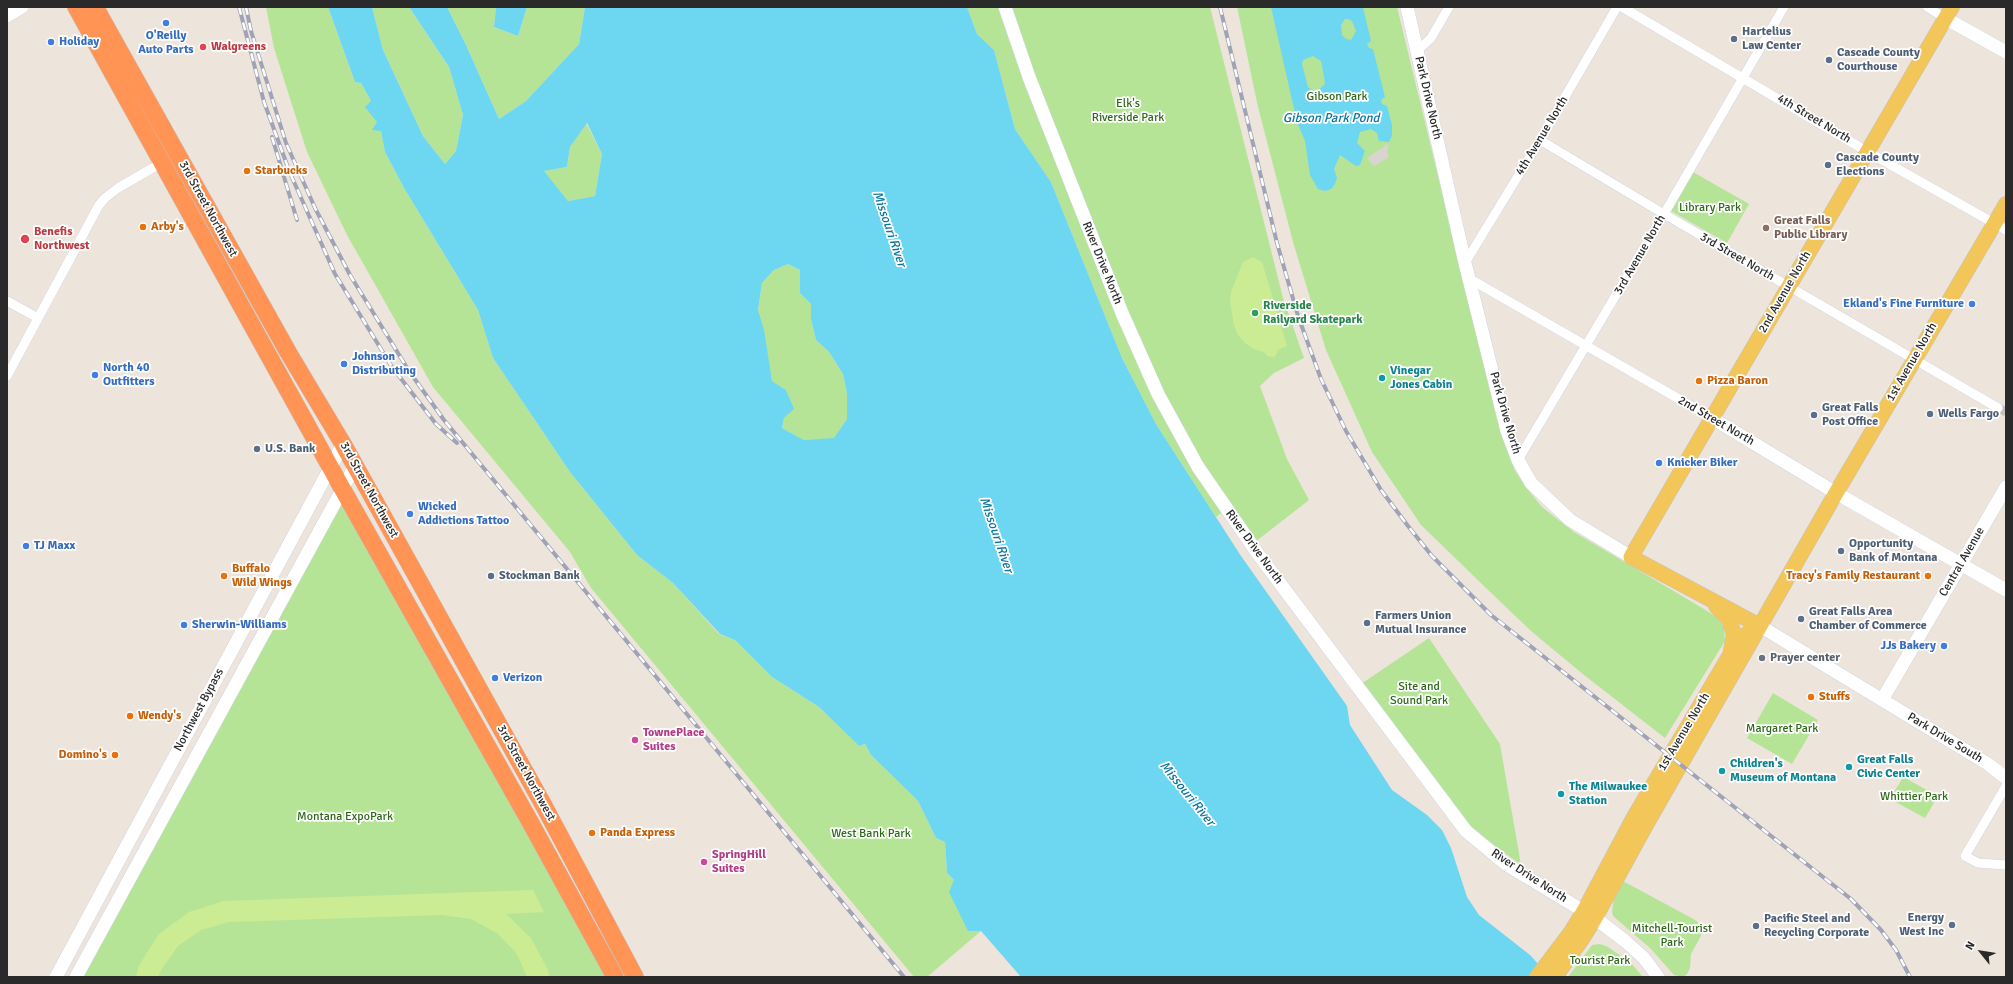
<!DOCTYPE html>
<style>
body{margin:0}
#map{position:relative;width:2013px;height:984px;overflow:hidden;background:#ede4dc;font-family:Signika,sans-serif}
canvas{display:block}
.frame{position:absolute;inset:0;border:8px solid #2a2a2a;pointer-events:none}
.north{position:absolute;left:1961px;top:932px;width:40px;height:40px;-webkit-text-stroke:3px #fff;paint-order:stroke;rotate:300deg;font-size:11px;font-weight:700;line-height:16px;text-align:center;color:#2a2a2a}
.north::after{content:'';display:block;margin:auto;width:14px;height:18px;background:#2a2a2a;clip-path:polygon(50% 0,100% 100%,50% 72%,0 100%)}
</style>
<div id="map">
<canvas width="2013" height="984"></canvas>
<div class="frame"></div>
<div class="north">N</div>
</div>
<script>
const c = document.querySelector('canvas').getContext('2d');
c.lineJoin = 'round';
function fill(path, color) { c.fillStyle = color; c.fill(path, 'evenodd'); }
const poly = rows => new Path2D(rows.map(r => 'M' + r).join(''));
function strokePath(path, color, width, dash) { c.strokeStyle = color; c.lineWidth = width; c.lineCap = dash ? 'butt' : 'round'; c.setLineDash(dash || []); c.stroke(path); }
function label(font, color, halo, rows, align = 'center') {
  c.font = font + ' Signika,sans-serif'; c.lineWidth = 3.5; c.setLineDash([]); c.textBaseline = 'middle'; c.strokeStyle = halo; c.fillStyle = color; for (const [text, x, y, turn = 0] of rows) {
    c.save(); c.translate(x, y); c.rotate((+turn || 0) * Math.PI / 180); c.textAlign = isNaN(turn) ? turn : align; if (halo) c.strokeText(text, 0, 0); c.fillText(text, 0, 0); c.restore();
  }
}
fill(poly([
 [266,7,328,7,355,82,361,83,371,101,377,122,381,131,385,152,404,188,478,310,493,358,570,472,637,555,673,583,719,634,735,640,772,677,819,707,859,746,865,744,871,755,918,801,936,838,945,842,947,873,954,880,981,931,927,977,914,977,591,588,570,552,433,387,347,235,307,152,274,48],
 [372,7,409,7,449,67,463,115,456,151,445,164,423,136,383,50],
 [447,7,496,7,494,27,518,36,527,7,585,7,579,44,526,101,499,119,466,45],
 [967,7,1210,7,1283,298,1304,358,1274,373,1260,386,1287,459,1309,500,1255,542,1230,506,1216,517,1156,424,1122,358,1051,182,1015,129,994,50,977,34],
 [1237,7,1397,7,1467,295,1498,416,1514,469,1525,486,1542,507,1574,532,1704,609,1715,616,1724,627,1725,641,1665,738,1584,675,1531,631,1485,587,1421,525,1372,452,1326,350,1293,242,1258,107],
 [586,123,602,154,595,196,568,201,543,171,567,167,570,147],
 [1693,172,1749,204,1727,243,1671,211],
 [788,264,800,270,800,293,811,304,811,319,816,340,829,352,843,374,847,394,847,419,834,439,804,440,782,428,784,418,793,409,786,390,772,381,758,310,762,283,774,270],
 [343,490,615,977,76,977],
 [1429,638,1500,744,1521,865,1471,828,1361,684],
 [1773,693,1818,720,1792,764,1747,738],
 [1903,777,1938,796,1925,818,1890,799],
 [1623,881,1697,921,1703,932,1691,954,1690,968,1687,974,1683,977,1674,975,1651,949,1613,916,1612,911,1614,898],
 [1600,944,1608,947,1631,963,1643,977,1568,977,1592,945]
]), '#b6e497');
fill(poly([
 [1253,257,1262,262,1287,346,1278,350,1275,357,1267,356,1264,352,1254,349,1245,343,1238,335,1234,325,1230,301,1231,292,1243,262],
 [533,890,544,912,506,914,531,938,548,970,549,977,527,977,517,954,497,933,471,919,442,915,229,922,201,930,178,946,161,970,158,977,136,977,139,965,159,934,189,912,224,901]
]), '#ccec93');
fill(poly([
 [1389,143,1387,152,1389,157,1374,166,1367,158]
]), '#d9d4cf');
fill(poly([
 [328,7,372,7,383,50,423,136,445,164,456,151,463,115,449,67,409,7,447,7,466,45,499,119,526,101,579,44,585,7,967,7,977,34,994,50,1015,129,1051,182,1122,358,1156,424,1241,556,1347,706,1350,725,1392,790,1427,815,1442,830,1451,848,1467,897,1479,915,1530,955,1550,977,1021,977,981,931,968,931,949,892,954,880,947,873,945,842,936,838,918,801,871,755,865,744,859,746,819,707,772,677,735,640,720,634,673,583,637,555,570,472,493,358,478,310,404,188,385,152,381,131,372,130,377,122,365,107,371,101,361,83,355,82],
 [587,123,602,154,595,196,568,201,544,171,567,167,570,147],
 [788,264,800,270,800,293,811,304,811,319,816,340,829,352,843,374,847,394,847,419,834,438,804,440,782,428,784,418,794,409,786,390,772,381,764,330,758,310,762,283,774,270],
 [496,7,527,7,518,36,494,27],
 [1271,7,1363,7,1371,41,1367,44,1369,48,1373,49,1385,97,1381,100,1382,104,1387,106,1392,125,1392,136,1389,142,1379,141,1377,133,1371,129,1360,132,1357,143,1365,151,1360,165,1356,166,1340,155,1334,169,1337,178,1335,184,1331,189,1325,191,1318,189,1310,175,1305,141,1297,122],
 [1345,19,1348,19,1352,21,1356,31,1351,40,1346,39,1342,35,1341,25],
 [1313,56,1321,61,1324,77,1325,84,1317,91,1312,90,1308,87,1302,64,1303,60]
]), '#6dd6f1');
strokePath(poly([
 [1998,408,2006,412]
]), '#c6bfb8', 9, [9, 4.5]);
const street = poly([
 [1622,7,1868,152,2006,230],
 [1927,7,1945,18],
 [1417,51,1431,38,1449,7],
 [1540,140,1664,214,1998,408],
 [1465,263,1540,140,1617,7],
 [1470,279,1712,418],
 [7,301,38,318],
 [7,376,99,205,105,198,118,188,163,162],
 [1518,460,1664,214,1784,7],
 [2006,786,1965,856,1978,863,2006,865]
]);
const secondary = poly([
 [1005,7,1029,77,1122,313,1158,394,1198,467,1258,554,1466,831,1507,865,1595,918,1625,941,1644,958,1658,977],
 [1407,7,1465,263,1507,431,1518,460,1531,483,1570,520,1631,557],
 [7,16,22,7],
 [1945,18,2006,52],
 [1712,418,1836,493,2006,590],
 [1760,626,1988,764,2006,778],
 [1882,700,2006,487],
 [56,977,343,444],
 [76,977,355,466]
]);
const primary = poly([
 [1716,606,1729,620,1732,628,1734,635,1731,650],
 [1760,626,1631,557,1952,7],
 [1537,977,1571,932,1584,911,1634,817,1740,638,1758,627],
 [1555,977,1582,939,1595,918,1646,825,1836,493,2006,204]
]);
const highway = poly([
 [76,7,343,490,529,820,615,977],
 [95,7,288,352,343,444,544,806,635,977]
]);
strokePath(street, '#d1d6e3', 10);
strokePath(secondary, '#d1d6e3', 14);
strokePath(primary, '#c3c3c3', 16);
strokePath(highway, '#c3c3c3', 18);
strokePath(street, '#fff', 9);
strokePath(secondary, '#fff', 13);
strokePath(primary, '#f3c65a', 15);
strokePath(highway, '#ff9455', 17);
const rail = poly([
 [239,7,264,102,290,173,335,274,392,367,436,424,457,443],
 [246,7,251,31,286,143,315,208,350,275,409,371,444,420,904,977],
 [1220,7,1277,243,1298,316,1321,379,1346,431,1381,490,1408,526,1432,556,1491,615,1851,899,1881,930,1896,950,1910,977],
 [272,137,297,220]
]);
strokePath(rail, '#9fa3b5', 4);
strokePath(rail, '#fff', 2.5, [8]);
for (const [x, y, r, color] of [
 [166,23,4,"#3f7fe0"],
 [1734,39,4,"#5c6f8a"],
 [51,42,4,"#3f7fe0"],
 [203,47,4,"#e0444e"],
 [1829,60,4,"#5c6f8a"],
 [1828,165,4,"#5c6f8a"],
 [247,171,4,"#e8710a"],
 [143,227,4,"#e8710a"],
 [1766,228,4,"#8d6e63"],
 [25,239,5,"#e0444e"],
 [1972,304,4,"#3f7fe0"],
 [1255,313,4,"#2e9e5b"],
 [344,364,4,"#3f7fe0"],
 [95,375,4,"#3f7fe0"],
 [1382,378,4,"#0f9aa8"],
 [1699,381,4,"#e8710a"],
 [1930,414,4,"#5c6f8a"],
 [1814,415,4,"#5c6f8a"],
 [257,449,4,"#5c6f8a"],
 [1659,463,4,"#3f7fe0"],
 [410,514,4,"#3f7fe0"],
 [26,546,4,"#3f7fe0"],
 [1841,551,4,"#5c6f8a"],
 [224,576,4,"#e8710a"],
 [491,576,4,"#5c6f8a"],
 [1928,576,4,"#e8710a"],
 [1801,619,4,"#5c6f8a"],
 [1367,623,4,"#5c6f8a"],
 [184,625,4,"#3f7fe0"],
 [1944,646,4,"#3f7fe0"],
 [1762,658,4,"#6b7280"],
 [495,678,4,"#3f7fe0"],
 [1811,697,4,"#e8710a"],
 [130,716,4,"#e8710a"],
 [635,740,4,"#d1479c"],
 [115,755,4,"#e8710a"],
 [1849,767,4,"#0f9aa8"],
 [1722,771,4,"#0f9aa8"],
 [1561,794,4,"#0f9aa8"],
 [592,833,4,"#e8710a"],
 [704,862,4,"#d1479c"],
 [1952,925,4,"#5c6f8a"],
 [1756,926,4,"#5c6f8a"]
]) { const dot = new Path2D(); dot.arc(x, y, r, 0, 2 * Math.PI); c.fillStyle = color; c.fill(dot); strokePath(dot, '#fff', 1.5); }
label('bold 12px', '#4e5e75', '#fff', [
 ["Hartelius",1742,32],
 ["Law Center",1742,46],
 ["Cascade County",1837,53],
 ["Courthouse",1837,67],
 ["Cascade County",1836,158],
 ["Elections",1836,172],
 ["Great Falls",1822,408],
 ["Post Office",1822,422],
 ["Wells Fargo",1938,414],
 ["U.S. Bank",265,449],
 ["Opportunity",1849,544],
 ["Bank of Montana",1849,558],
 ["Stockman Bank",499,576],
 ["Great Falls Area",1809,612],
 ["Chamber of Commerce",1809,626],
 ["Farmers Union",1375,616],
 ["Mutual Insurance",1375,630],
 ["Energy",1944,918,"right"],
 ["West Inc",1944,932,"right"],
 ["Pacific Steel and",1764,919],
 ["Recycling Corporate",1764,933]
], 'left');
label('bold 12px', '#366cbe', '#fff', [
 ["O'Reilly",166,36,"center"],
 ["Auto Parts",166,50,"center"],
 ["Holiday",59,42],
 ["Ekland's Fine Furniture",1964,304,"right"],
 ["Johnson",352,357],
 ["Distributing",352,371],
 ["North 40",103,368],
 ["Outfitters",103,382],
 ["Knicker Biker",1667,463],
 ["Wicked",418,507],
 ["Addictions Tattoo",418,521],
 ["TJ Maxx",34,546],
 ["Sherwin-Williams",192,625],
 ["JJs Bakery",1936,646,"right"],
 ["Verizon",503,678]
], 'left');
label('bold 12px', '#be3a42', '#fff', [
 ["Walgreens",211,47],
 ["Benefis",34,232],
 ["Northwest",34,246]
], 'left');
label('12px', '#2e6919', '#fff', [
 ["Gibson Park",1337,97],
 ["Elk's",1128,104],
 ["Riverside Park",1128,118],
 ["Library Park",1710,208],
 ["Site and",1419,687],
 ["Sound Park",1419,701],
 ["Margaret Park",1782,729],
 ["Whittier Park",1914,797],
 ["Montana ExpoPark",345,817],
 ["West Bank Park",871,834],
 ["Mitchell-Tourist",1672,929],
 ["Park",1672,943],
 ["Tourist Park",1600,961]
]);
label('12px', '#2a2a2a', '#fff', [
 ["Park Drive North",1428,98,77],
 ["4th Street North",1814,119,31],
 ["4th Avenue North",1542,136,-59],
 ["3rd Street Northwest",208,209,61],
 ["3rd Avenue North",1640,255,-60],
 ["3rd Street North",1737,257,30],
 ["River Drive North",1102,263,68],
 ["2nd Avenue North",1785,292,-60],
 ["1st Avenue North",1912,362,-60],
 ["Park Drive North",1505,413,74],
 ["2nd Street North",1716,421,30],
 ["3rd Street Northwest",369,490,61],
 ["River Drive North",1254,547,54],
 ["Central Avenue",1962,562,-60],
 ["Northwest Bypass",199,710,-62],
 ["1st Avenue North",1684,732,-59],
 ["Park Drive South",1945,738,31],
 ["3rd Street Northwest",526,773,61],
 ["River Drive North",1529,876,33]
]);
label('bold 12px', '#c56008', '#fff', [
 ["Starbucks",255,171],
 ["Arby's",151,227],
 ["Pizza Baron",1707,381],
 ["Buffalo",232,569],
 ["Wild Wings",232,583],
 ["Tracy's Family Restaurant",1920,576,"right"],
 ["Stuffs",1819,697],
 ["Wendy's",138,716],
 ["Domino's",107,755,"right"],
 ["Panda Express",600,833]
], 'left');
label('bold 12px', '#785e54', '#fff', [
 ["Great Falls",1774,221],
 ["Public Library",1774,235]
], 'left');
label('bold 12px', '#27864d', '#fff', [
 ["Riverside",1263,306],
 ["Railyard Skatepark",1263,320]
], 'left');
label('bold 12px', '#0d838f', '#fff', [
 ["Vinegar",1390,371],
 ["Jones Cabin",1390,385],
 ["Great Falls",1857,760],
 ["Civic Center",1857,774],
 ["Children's",1730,764],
 ["Museum of Montana",1730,778],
 ["The Milwaukee",1569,787],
 ["Station",1569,801]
], 'left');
label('bold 12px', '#5b616d', '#fff', [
 ["Prayer center",1770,658]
], 'left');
label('bold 12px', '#b23c85', '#fff', [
 ["TownePlace",643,733],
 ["Suites",643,747],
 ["SpringHill",712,855],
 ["Suites",712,869]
], 'left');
label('italic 13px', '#0b759e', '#fff', [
 ["Gibson Park Pond",1331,119],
 ["Missouri River",889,229,71],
 ["Missouri River",996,535,71],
 ["Missouri River",1187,794,51]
]);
</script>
